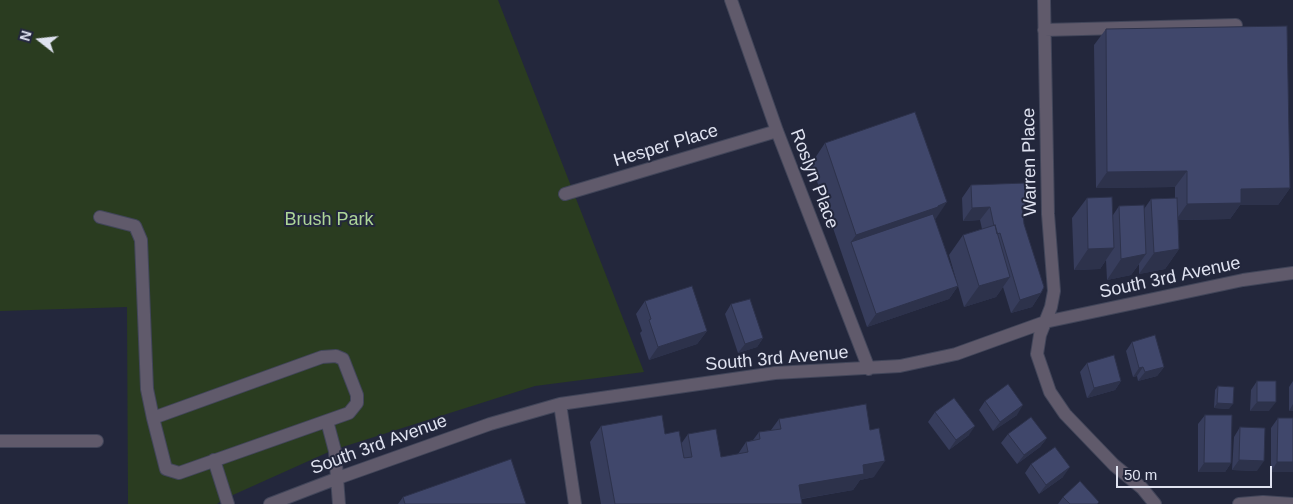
<!DOCTYPE html>
<style>
body{margin:0}
#map{position:relative;width:1293px;height:504px;overflow:hidden;background:#23273c;font-family:Helvetica,sans-serif}
canvas{display:block}
.north{position:absolute;left:15px;top:15px;width:50px;height:50px;-webkit-text-stroke:4px #23273c;paint-order:stroke;rotate:286deg;font-size:14px;font-weight:700;line-height:20px;text-align:center;color:#dfe2f0}
.north::after{content:'';display:block;margin:auto;width:18px;height:22px;background:#dfe2f0;clip-path:polygon(50% 0,100% 100%,50% 72%,0 100%)}
.scale{position:absolute;left:1116px;top:466px;width:156px;height:22px;box-sizing:border-box;border:2px solid #dfe2f0;border-top:0;padding-left:6px;font-size:15px;line-height:18px;white-space:nowrap;color:#dfe2f0;-webkit-text-stroke:4px #23273c;paint-order:stroke}
</style>
<div id="map">
<canvas width="1293" height="504"></canvas>
<div class="north">N</div>
<div class="scale">50 m</div>
</div>
<script>
const c = document.querySelector('canvas').getContext('2d');
c.lineJoin = 'round';
function fill(path, color) { c.fillStyle = color; c.fill(path, 'evenodd'); }
const poly = rows => new Path2D(rows.map(r => 'M' + r).join(''));
function strokePath(path, color, width, dash) { c.strokeStyle = color; c.lineWidth = width; c.lineCap = dash ? 'butt' : 'round'; c.setLineDash(dash || []); c.stroke(path); }
function label(font, color, halo, rows, align = 'center') {
  c.font = font + ' Helvetica,sans-serif'; c.lineWidth = 4; c.setLineDash([]); c.textBaseline = 'middle'; c.strokeStyle = halo; c.fillStyle = color; for (const [text, x, y, turn = 0] of rows) {
    c.save(); c.translate(x, y); c.rotate((+turn || 0) * Math.PI / 180); c.textAlign = isNaN(turn) ? turn : align; if (halo) c.strokeText(text, 0, 0); c.fillText(text, 0, 0); c.restore();
  }
}
fill(poly([
 [0,0,498,0,644,372,535,386,333,450,224,499,217,504,128,504,127,307,0,311]
]), '#2a3c20');
const minor = poly([
 [731,0,777,131,869,369],
 [1044,0,1048,214,1054,291,1051,307,1040,335,1037,354,1050,392,1065,414,1114,465,1142,488,1155,504],
 [1044,30,1236,25],
 [565,194,777,131],
 [100,217,135,226,141,240,147,389,153,418],
 [336,356,343,359,357,395,357,403,349,413,179,473,166,469,153,418,322,357,336,356],
 [560,404,575,504],
 [327,421,335,451,339,504],
 [0,441,97,441],
 [214,460,228,504],
 [270,504,338,478,490,424,560,404,775,373,900,366,956,354,1045,322,1243,280,1293,273],
 [1239,504,1263,502,1293,504]
]);
strokePath(minor, '#414559', 14);
strokePath(minor, '#605a6b', 12);
fill(poly([
 [1106,29,1290,188,1278,205,1240,205,1230,219,1178,220,1179,249,1165,269,1139,274,1139,264,1131,275,1107,280,1106,260,1100,269,1074,270,1072,218,1087,198,1113,215,1119,206,1144,209,1151,199,1175,198,1175,187,1096,188,1094,45],
 [825,143,935,220,958,286,949,299,867,327,811,164],
 [971,185,1025,206,1023,210,1024,224,1041,293,1032,307,1011,313,1003,287,996,297,964,307,949,255,963,235,982,229,980,220,963,221,962,198],
 [645,301,707,331,697,344,649,360,640,333,642,331,636,314],
 [731,304,763,338,757,347,738,353,725,314],
 [1132,342,1164,367,1157,376,1138,381,1137,376,1133,377,1126,351],
 [1087,363,1121,381,1115,390,1087,398,1080,372],
 [1257,381,1269,411,1250,411,1251,390],
 [1293,381,1293,411,1289,411,1289,387],
 [1218,386,1229,409,1214,408,1215,390],
 [985,401,1017,415,993,431,979,410],
 [935,412,969,435,949,450,928,422],
 [1205,415,1231,463,1225,472,1198,472,1198,424],
 [1278,418,1293,472,1271,472,1271,428],
 [779,419,874,477,860,480,853,490,802,499,802,504,601,504,590,442,601,426,665,434,681,444,688,434,721,457,738,454,746,442,753,440,759,432,771,430],
 [1240,427,1257,471,1232,470,1234,437],
 [1008,434,1047,438,1040,447,1017,464,1001,443],
 [1031,464,1063,477,1039,494,1025,473],
 [403,497,526,504,398,504],
 [1063,497,1097,504,1058,504]
]), '#373d5c');
fill(poly([
 [1187,171,1175,187,1096,188,1107,172],
 [1290,188,1278,205,1240,205,1230,219,1176,220,1187,204,1241,189],
 [947,202,933,223,851,242,856,235],
 [990,207,980,220,963,221,972,208],
 [1114,248,1100,269,1074,270,1088,249],
 [1179,249,1165,269,1139,274,1154,253],
 [1146,254,1131,275,1107,280,1121,259],
 [1010,277,996,297,964,307,979,286],
 [958,286,949,299,867,327,876,314],
 [1041,293,1032,307,1011,313,1020,300],
 [707,331,697,344,649,360,658,347],
 [763,338,757,347,738,353,745,344],
 [1143,367,1137,376,1133,377,1139,368],
 [1164,367,1157,376,1138,381,1145,372],
 [1121,381,1115,390,1087,398,1094,388],
 [1257,402,1276,402,1269,411,1250,411],
 [1217,403,1233,404,1229,409,1214,408],
 [1293,404,1293,411,1289,411],
 [1023,405,1017,415,993,431,1000,422],
 [975,426,969,435,949,450,956,440],
 [1047,438,1040,447,1017,464,1024,455],
 [1239,460,1264,461,1257,471,1232,470],
 [885,461,874,477,860,480,853,490,788,501,799,485,863,465],
 [1277,462,1293,462,1293,472,1271,472],
 [1204,463,1231,463,1225,472,1198,472],
 [1070,467,1063,477,1039,494,1046,485]
]), '#2d324b');
const building = poly([
 [1287,26,1290,188,1241,189,1241,203,1187,204,1187,171,1107,172,1106,29,1287,26],
 [915,112,947,202,938,206,938,207,856,235,825,143,915,112],
 [1025,183,1025,206,1022,207,1024,224,1044,287,1041,293,1020,300,1000,233,997,234,995,225,994,226,990,207,972,208,971,185,1025,183],
 [1112,197,1114,248,1088,249,1087,198,1112,197],
 [1177,198,1179,249,1154,253,1151,199,1177,198],
 [1144,205,1146,254,1121,259,1119,206,1144,205],
 [933,214,958,286,876,314,851,242,933,214],
 [995,225,1010,277,979,286,963,235,995,225],
 [692,286,707,331,658,347,649,320,651,319,645,301,692,286],
 [750,299,763,338,745,344,731,304,750,299],
 [1155,335,1164,367,1145,372,1143,367,1139,368,1132,342,1155,335],
 [1114,355,1121,381,1094,388,1087,363,1114,355],
 [1257,381,1276,381,1276,402,1257,402,1257,381],
 [1008,384,1023,405,1000,422,985,401,1008,384],
 [1218,386,1234,387,1233,404,1217,403,1218,386],
 [954,398,975,426,956,440,935,412,954,398],
 [866,404,870,430,879,428,885,461,863,465,864,474,799,485,802,504,615,504,601,426,662,415,665,434,679,431,684,458,692,457,688,434,716,429,721,457,748,452,746,442,760,439,759,432,781,429,779,419,866,404],
 [1205,415,1232,415,1231,463,1204,463,1205,415],
 [1031,417,1047,438,1024,455,1008,434,1031,417],
 [1278,418,1293,418,1293,462,1277,462,1278,418],
 [1240,427,1265,428,1264,461,1239,460,1240,427],
 [1055,447,1070,467,1046,485,1031,464,1055,447],
 [511,459,526,504,405,504,403,497,511,459],
 [1080,481,1099,502,1097,504,1070,504,1063,497,1080,481]
]);
fill(building, '#40476b');
strokePath(building, '#2d324b', 1);
label('18px', '#dfe2f0', '#23273c', [
 ["Hesper Place",666,146,-17],
 ["Warren Place",1030,162,-91],
 ["Roslyn Place",814,179,69],
 ["South 3rd Avenue",1170,278,-12],
 ["South 3rd Avenue",777,359,-5],
 ["South 3rd Avenue",379,445,-20]
]);
label('18px', '#add598', '#23273c', [
 ["Brush Park",329,220]
]);
</script>
